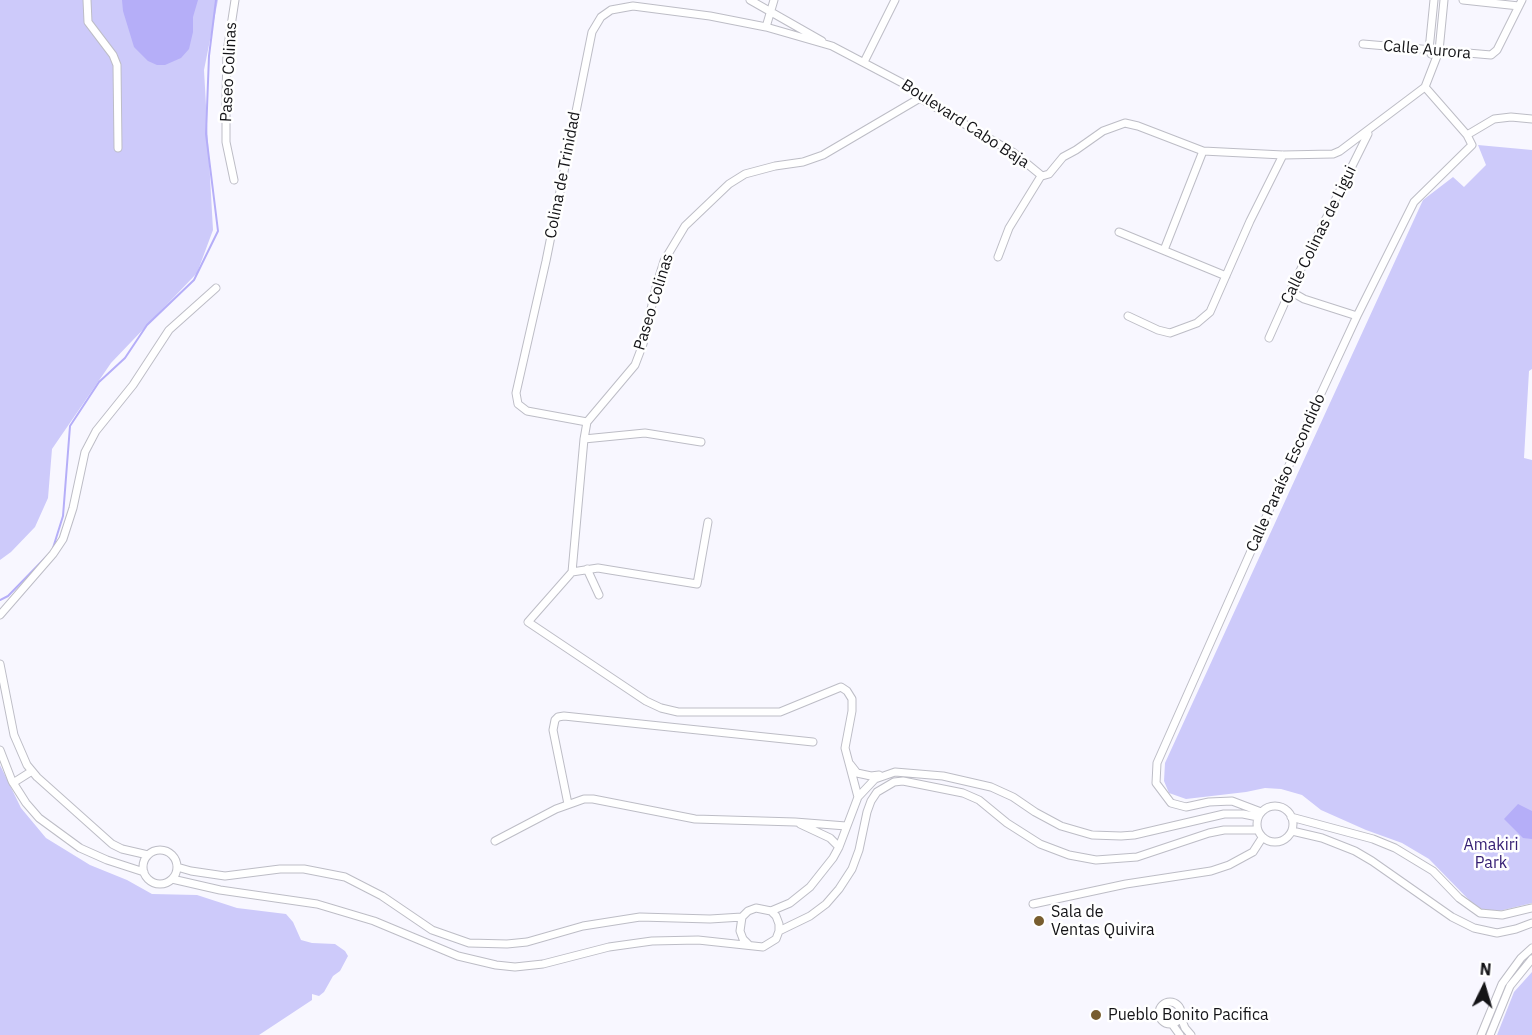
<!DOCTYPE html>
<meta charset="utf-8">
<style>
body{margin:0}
#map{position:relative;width:1532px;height:1035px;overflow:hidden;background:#f8f7ff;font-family:"IBM Plex Sans",sans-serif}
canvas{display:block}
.north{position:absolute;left:1454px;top:957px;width:60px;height:60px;-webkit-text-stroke:4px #fff;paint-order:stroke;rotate:5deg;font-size:16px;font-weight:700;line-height:24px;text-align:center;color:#141417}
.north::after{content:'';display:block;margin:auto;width:21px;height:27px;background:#141417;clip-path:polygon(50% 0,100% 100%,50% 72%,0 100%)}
</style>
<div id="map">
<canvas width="1532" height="1035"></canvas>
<div class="north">N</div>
</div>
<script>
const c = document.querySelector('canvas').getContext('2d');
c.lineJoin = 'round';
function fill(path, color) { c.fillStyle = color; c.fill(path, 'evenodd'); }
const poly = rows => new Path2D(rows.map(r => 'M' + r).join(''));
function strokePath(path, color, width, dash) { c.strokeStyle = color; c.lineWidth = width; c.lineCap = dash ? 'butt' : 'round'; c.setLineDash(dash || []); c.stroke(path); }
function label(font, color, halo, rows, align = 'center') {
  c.font = font + ' "IBM Plex Sans",sans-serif'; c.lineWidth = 5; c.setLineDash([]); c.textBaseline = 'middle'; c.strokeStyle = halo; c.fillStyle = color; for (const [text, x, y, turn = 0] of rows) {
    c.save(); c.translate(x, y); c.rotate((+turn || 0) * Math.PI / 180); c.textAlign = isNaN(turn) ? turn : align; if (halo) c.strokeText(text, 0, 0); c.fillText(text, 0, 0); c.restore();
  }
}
fill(poly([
 [0,0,218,0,204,70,213,230,197,273,111,363,52,449,48,498,35,527,11,552,0,560],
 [1478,145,1532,150,1532,369,1529,371,1524,458,1532,460,1532,903,1495,912,1482,909,1472,903,1429,859,1402,843,1366,830,1321,810,1302,795,1281,789,1265,788,1246,792,1186,799,1169,793,1164,781,1165,763,1423,200,1453,177,1464,187,1486,165],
 [0,765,21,808,46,838,90,865,127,880,152,894,197,895,237,908,286,914,293,922,301,940,312,943,335,944,345,951,348,956,340,971,333,976,324,992,319,996,312,994,312,1000,259,1035,0,1035],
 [1532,972,1532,1035,1497,1035,1514,992]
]), '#cdcafa');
fill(poly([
 [122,0,198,0,193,17,193,32,189,49,181,58,165,65,157,65,148,61,134,47,123,11],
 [1518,804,1532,811,1532,839,1523,838,1504,819]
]), '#b5aef8');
strokePath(poly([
 [53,548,63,516,70,426,99,382,125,358,147,325,194,280,218,231,206,134,209,56,216,0],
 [0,600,8,596,48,555]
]), '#b5aef8', 2);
const street = poly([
 [87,0,88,22,113,55,117,65,118,148],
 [750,0,822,41],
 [1463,0,1519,6],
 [766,27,774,0],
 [1363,44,1491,55,1497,50,1522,0],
 [1431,54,1429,50,1434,0],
 [864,62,895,0],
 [1467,135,1494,119,1511,117,1532,119],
 [234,180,226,142,226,97,227,52,235,0],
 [1119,232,1226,276],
 [1164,250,1203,151],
 [998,257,1009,228,1041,176],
 [1290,291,1304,299,1357,316],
 [1128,316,1158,330,1170,333,1197,323,1210,312,1250,221,1283,155],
 [1269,338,1290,291,1368,134],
 [587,422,527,411,518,404,516,393,546,261,592,32,601,17,611,10,633,6,710,16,766,27,832,46,908,86,920,98,1014,153,1042,176,1049,174,1063,157,1076,150,1103,131,1125,123,1138,126,1203,151,1283,155,1333,154,1340,151,1425,87,1439,51,1444,0],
 [584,439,645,433,701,442],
 [587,569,599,595],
 [572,572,598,568,610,570,697,584,708,522],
 [0,615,53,554,63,539,73,508,85,452,96,431,133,385,169,330,216,288],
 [0,664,14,735,27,765,37,777,112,844,122,849,148,855],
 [0,750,12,781,26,803,39,818,80,848,107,860,144,872],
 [850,764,857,773,871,776,879,775],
 [13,783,32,771],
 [858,797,845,748,852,711,852,699,847,691,841,687,780,712,678,712,661,708,646,701,528,622,572,572,584,439,587,422,635,365,643,344,657,283,664,261,685,226,729,184,745,174,775,166,803,162,823,155,920,98],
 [568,804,553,730,555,720,558,717,564,716,813,742],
 '1257 824a18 18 0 1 1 36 0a18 18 0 1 1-36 0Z',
 [1261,812,1232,801,1209,802,1186,807,1171,803,1156,783,1157,763,1318,400,1357,316,1414,202,1472,145,1467,135,1425,87],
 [1291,817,1373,839,1395,848,1433,871,1459,898,1480,913,1502,915,1532,908],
 [800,824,830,838,839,847],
 [1292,831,1322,838,1355,851,1372,861,1452,917,1474,928,1497,933,1516,929,1532,923],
 [495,841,556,809,584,799,593,799,695,819,795,822,846,826],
 '143 867a17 17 0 1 1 34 0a17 17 0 1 1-34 0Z',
 [177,867,191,871,225,876,280,869,304,869,345,877,382,896,432,930,469,943,507,944,527,942,583,926,640,917,710,919,742,917],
 [172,879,220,890,317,904,374,921,458,956,496,965,515,967,543,964,609,947,652,941,698,940,763,947,776,939,779,931,779,924,776,916,771,911,756,908,748,911,742,917,740,931,743,939,748,944],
 [1033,904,1126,884,1211,871,1229,865,1253,852,1262,838],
 [771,911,790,903,810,887,833,858,839,847,858,797,875,779,895,772,943,776,991,787,1013,797,1035,812,1061,826,1092,835,1121,836,1134,835,1224,814,1243,814,1258,817],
 [779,931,810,916,826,904,839,889,852,869,859,850,867,812,871,801,877,792,894,782,903,781,963,793,979,800,1007,823,1040,844,1069,855,1096,860,1137,857,1209,833,1224,830,1257,830],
 '1159 1013a11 11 0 1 1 22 0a11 11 0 1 1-22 0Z',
 [1181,1018,1185,1028,1191,1035],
 [1172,1024,1180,1035],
 [1481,1035,1502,984,1521,958,1532,948],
 [1490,1035,1510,986,1532,959]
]);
strokePath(street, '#bdbdc6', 9);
strokePath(street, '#fff', 7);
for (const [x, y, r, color] of [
 [1039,921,6,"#785d2f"],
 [1096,1015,6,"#785d2f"]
]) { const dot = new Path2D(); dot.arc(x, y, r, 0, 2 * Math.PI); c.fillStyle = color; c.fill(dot); strokePath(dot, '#fff', 2); }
label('16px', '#141417', '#fff', [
 ["Calle Aurora",1427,50,5],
 ["Paseo Colinas",229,72,-87],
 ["Boulevard Cabo Baja",965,124,33],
 ["Colina de Trinidad",563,175,-79],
 ["Calle Colinas de Ligui",1319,235,-64],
 ["Paseo Colinas",654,302,-73],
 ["Calle Paraíso Escondido",1286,473,-66]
]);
label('16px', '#362074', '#fff', [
 ["Amakiri",1491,845],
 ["Park",1491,863]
]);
label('16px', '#141417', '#fff', [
 ["Sala de",1051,912],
 ["Ventas Quivira",1051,930],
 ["Pueblo Bonito Pacifica",1108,1015]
], 'left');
</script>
